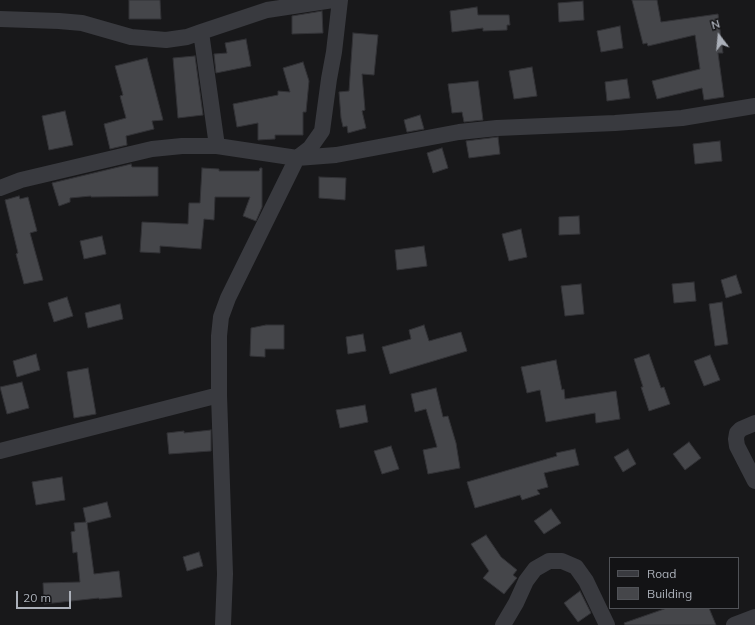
<!DOCTYPE html>
<style>
body{margin:0}
#map{position:relative;width:755px;height:625px;overflow:hidden;background:#18181a;font-family:Mulish,sans-serif}
canvas{display:block}
.legend{position:absolute;left:609px;top:557px;width:130px;height:52px;box-sizing:border-box;background:#131315;border:1px solid #505257;margin:0;padding:5px 7px;list-style:none;font-size:12px;color:#abb0b9}
.legend li{display:flex;align-items:center;gap:8px;height:20px}
.legend b{width:20px;border:1px solid #505257}
.north{position:absolute;left:699px;top:16px;width:40px;height:40px;-webkit-text-stroke:3px #131315;paint-order:stroke;rotate:344deg;font-size:11px;font-weight:700;line-height:16px;text-align:center;color:#abb0b9}
.north::after{content:'';display:block;margin:auto;width:14px;height:18px;background:#abb0b9;clip-path:polygon(50% 0,100% 100%,50% 72%,0 100%)}
.scale{position:absolute;left:16px;top:591px;width:55px;height:18px;box-sizing:border-box;border:2px solid #abb0b9;border-top:0;padding-left:5px;font-size:12px;line-height:14px;white-space:nowrap;color:#abb0b9;-webkit-text-stroke:3px #131315;paint-order:stroke}
</style>
<div id="map">
<canvas width="755" height="625"></canvas>
<ul class="legend">
<li><b style="height:5px;background:#393a3f"></b>Road</li>
<li><b style="height:11px;background:#45464a"></b>Building</li>
</ul>
<div class="north">N</div>
<div class="scale">20 m</div>
</div>
<script>
const c = document.querySelector('canvas').getContext('2d');
c.lineJoin = 'round';
function fill(path, color) { c.fillStyle = color; c.fill(path, 'evenodd'); }
const poly = rows => new Path2D(rows.map(r => 'M' + r).join(''));
function strokePath(path, color, width, dash) { c.strokeStyle = color; c.lineWidth = width; c.lineCap = dash ? 'butt' : 'round'; c.setLineDash(dash || []); c.stroke(path); }
const building = poly([
 [129,0,160,0,161,19,129,19,129,0],
 [632,0,657,0,661,22,718,14,723,53,718,53,724,97,704,100,702,88,657,99,652,81,700,69,695,35,648,46,647,43,643,44,632,0],
 [583,1,584,20,559,22,558,3,583,1],
 [477,7,478,15,509,15,510,25,507,25,507,30,483,31,483,28,452,32,450,11,477,7],
 [322,11,323,33,292,34,292,16,322,11],
 [620,26,623,48,601,52,597,31,620,26],
 [353,33,378,35,374,75,362,74,365,110,362,111,366,128,348,133,347,126,343,127,341,118,339,92,349,91,353,33],
 [246,39,251,66,216,73,214,54,227,53,225,43,246,39],
 [195,56,203,115,178,118,173,58,195,56],
 [147,58,163,120,152,121,154,129,126,136,127,145,110,149,104,124,126,118,120,96,123,95,115,66,147,58],
 [303,62,309,81,306,112,303,112,303,135,275,135,275,139,258,140,258,123,237,127,233,104,278,95,278,91,290,92,283,68,303,62],
 [532,67,537,96,514,99,509,71,532,67],
 [627,79,630,98,607,101,605,82,627,79],
 [478,81,483,120,464,122,462,112,452,113,448,84,478,81],
 [65,111,73,145,49,150,42,116,65,111],
 [420,115,424,129,407,132,404,120,420,115],
 [498,137,500,154,469,158,466,141,498,137],
 [720,141,722,161,695,164,693,144,720,141],
 [442,148,448,168,433,173,427,153,442,148],
 [131,164,132,167,158,167,158,196,91,197,91,196,70,198,70,202,59,206,52,183,131,164],
 [202,168,219,169,219,171,259,171,260,168,262,168,262,207,256,221,243,216,250,197,215,197,214,220,204,219,201,249,160,246,160,253,140,252,142,222,188,224,189,203,200,203,202,168],
 [319,177,346,178,345,200,319,198,319,177],
 [19,196,20,199,28,197,37,231,30,233,43,280,24,284,16,254,18,253,5,200,19,196],
 [579,216,580,234,559,235,559,217,579,216],
 [521,229,527,257,509,261,502,234,521,229],
 [102,236,106,254,84,259,80,241,102,236],
 [424,246,427,266,397,270,395,250,424,246],
 [736,275,742,293,726,298,721,280,736,275],
 [694,282,696,301,674,303,672,284,694,282],
 [581,284,584,314,565,316,561,286,581,284],
 [67,297,73,316,54,322,48,303,67,297],
 [722,302,728,344,715,346,709,304,722,302],
 [120,304,123,319,88,328,85,313,120,304],
 [266,325,284,325,284,349,265,349,265,357,250,356,251,328,266,325],
 [424,325,429,341,461,332,467,351,390,374,382,347,411,339,409,330,424,325],
 [363,334,366,351,348,354,346,337,363,334],
 [36,354,40,370,17,377,13,361,36,354],
 [649,354,661,388,664,387,670,404,649,411,641,387,643,387,634,359,649,354],
 [710,355,720,380,704,386,694,361,710,355],
 [556,360,562,390,564,389,565,399,616,391,620,419,596,423,595,413,546,422,540,390,527,393,521,367,556,360],
 [88,368,96,414,74,418,67,372,88,368],
 [22,382,29,408,7,414,0,387,22,382],
 [436,388,443,417,448,416,456,443,460,468,428,474,423,450,437,447,426,409,415,412,411,394,436,388],
 [365,405,368,422,340,428,336,410,365,405],
 [211,430,211,451,169,454,167,433,184,431,184,433,211,430],
 [689,442,701,458,685,470,673,454,689,442],
 [391,446,399,469,382,474,374,451,391,446],
 [575,449,579,465,544,473,548,487,537,490,540,494,522,500,520,495,475,508,467,482,557,456,556,453,575,449],
 [628,449,636,464,623,472,614,457,628,449],
 [62,477,65,500,36,505,32,482,62,477],
 [107,502,111,517,87,523,94,574,119,571,122,597,99,599,99,598,44,604,43,583,80,582,77,552,73,553,71,532,75,531,74,523,86,522,83,508,107,502],
 [551,509,561,523,544,534,534,521,551,509],
 [486,535,501,557,517,570,513,575,517,578,516,579,504,594,483,578,489,571,471,544,486,535],
 [199,552,203,566,187,571,183,557,199,552],
 [580,591,591,613,578,622,564,603,580,591],
 [667,608,709,608,716,625,625,625,624,623,667,608]
]);
fill(building, '#45464a');
strokePath(building, '#323236', 1);
strokePath(poly([
 [0,19,59,21,82,23,131,37,166,40,187,37,201,32,267,10,333,0],
 [201,32,217,146],
 [0,188,21,180,152,149,182,146,217,146,297,158,336,155,459,132,497,128,615,123,682,118,755,106],
 [755,423,741,429,737,433,736,439,737,446,755,481],
 [0,451,219,395],
 [223,625,225,574,219,395,219,336,221,317,228,298,297,158,310,148,322,131,329,79,334,52,340,0],
 [503,625,516,603,526,581,535,569,549,561,562,561,576,567,586,581,607,625],
 [734,625,755,617]
]), '#393a3f', 16);
</script>
